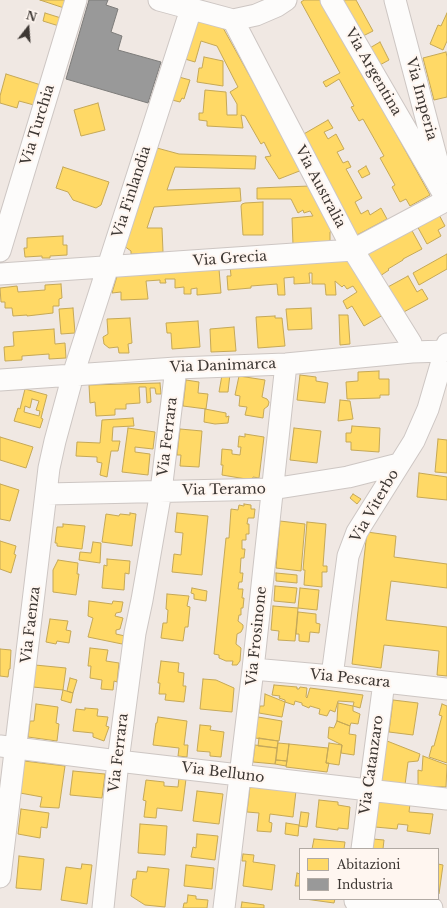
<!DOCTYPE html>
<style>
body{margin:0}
#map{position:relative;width:447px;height:908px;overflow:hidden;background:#f0e8e3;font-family:"Libre Baskerville",serif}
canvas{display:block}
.legend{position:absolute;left:299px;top:848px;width:140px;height:52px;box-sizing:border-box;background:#fff6f0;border:1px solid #b1aaa4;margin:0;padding:5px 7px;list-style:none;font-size:12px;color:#3d3733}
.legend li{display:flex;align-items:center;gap:8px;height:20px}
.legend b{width:20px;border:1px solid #b1aaa4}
.north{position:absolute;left:8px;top:8px;width:40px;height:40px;-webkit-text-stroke:3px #fff6f0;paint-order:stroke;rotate:17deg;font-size:11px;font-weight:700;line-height:16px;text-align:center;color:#3d3733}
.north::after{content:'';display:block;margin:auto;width:14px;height:18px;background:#3d3733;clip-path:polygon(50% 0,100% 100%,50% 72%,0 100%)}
</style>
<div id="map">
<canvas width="447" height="908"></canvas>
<ul class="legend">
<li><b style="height:11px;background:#ffd966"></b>Abitazioni</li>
<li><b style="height:11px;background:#999"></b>Industria</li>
</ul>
<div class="north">N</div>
</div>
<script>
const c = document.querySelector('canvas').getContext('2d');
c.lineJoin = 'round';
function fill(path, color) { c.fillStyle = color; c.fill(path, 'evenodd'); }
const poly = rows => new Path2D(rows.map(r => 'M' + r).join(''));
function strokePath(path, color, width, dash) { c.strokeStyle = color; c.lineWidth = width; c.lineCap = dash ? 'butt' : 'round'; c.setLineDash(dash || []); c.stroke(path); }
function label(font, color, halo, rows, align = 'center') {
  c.font = font + ' "Libre Baskerville",serif'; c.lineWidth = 4; c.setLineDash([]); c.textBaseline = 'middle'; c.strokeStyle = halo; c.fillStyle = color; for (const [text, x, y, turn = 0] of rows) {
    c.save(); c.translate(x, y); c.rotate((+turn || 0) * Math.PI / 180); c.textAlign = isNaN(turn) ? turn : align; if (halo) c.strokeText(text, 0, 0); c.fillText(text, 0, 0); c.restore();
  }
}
const homes = poly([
 [40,0,67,0,64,8,40,0],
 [304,0,322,0,430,195,410,206,406,199,400,202,392,187,395,185,380,158,384,156,363,119,359,121,351,107,354,106,339,79,326,87,323,82,340,73,301,2,304,0],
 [341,0,356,0,373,31,361,37,341,0],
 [45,13,61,18,59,26,43,21,45,13],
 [447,13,447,41,443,50,430,44,438,25,441,26,447,13],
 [197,19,222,26,302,170,279,179,265,157,271,156,264,142,261,144,245,116,241,115,243,128,207,126,207,121,199,120,199,113,203,113,205,90,226,92,227,115,237,115,237,104,230,92,238,87,217,46,201,41,195,62,185,59,197,19],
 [380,42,389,60,378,66,368,49,380,42],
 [446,52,447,57,447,97,434,100,423,58,446,52],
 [204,57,223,61,223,86,197,82,199,68,202,68,204,57],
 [6,74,41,85,34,105,19,101,17,108,0,103,0,96,6,74],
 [179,77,190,80,184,99,182,98,180,102,172,100,179,77],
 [98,103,105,130,81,136,74,110,98,103],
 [328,120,333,128,324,132,328,139,336,134,344,149,337,152,343,163,348,161,351,167,346,169,362,198,355,202,361,214,368,210,370,215,381,208,387,219,357,235,302,135,328,120],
 [157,148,179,154,256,156,255,169,175,167,167,190,240,188,241,201,154,207,147,228,162,228,163,252,131,254,131,251,124,246,157,148],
 [366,166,370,174,362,178,358,171,366,166],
 [63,167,109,182,101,205,96,208,73,200,68,192,56,188,63,167],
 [310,186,334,229,330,232,330,243,293,245,292,218,313,216,310,211,304,213,303,210,298,213,291,199,257,199,257,188,310,186],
 [263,202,263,235,243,235,241,206,242,204,245,203,263,202],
 [437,211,445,226,438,230,441,236,427,244,416,224,437,211],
 [410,227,422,249,403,259,403,260,388,269,389,270,380,276,366,250,410,227],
 [63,236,63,245,67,245,67,255,50,256,50,258,42,258,42,256,25,257,24,248,27,248,27,238,63,236],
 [447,254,447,269,419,285,413,273,447,254],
 [351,258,383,315,364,326,352,306,347,309,343,301,357,292,353,286,347,289,344,285,342,287,335,281,336,295,326,295,325,284,312,284,312,273,309,273,310,283,294,284,294,277,284,278,285,295,278,295,277,284,251,286,251,288,228,290,227,276,231,276,230,266,351,258],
 [196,267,196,271,219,269,221,293,197,295,197,288,191,289,191,294,184,294,184,287,175,288,175,279,165,279,166,283,160,283,160,280,146,281,148,299,121,300,121,292,112,293,117,276,196,267],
 [408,276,417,292,422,289,428,299,400,314,386,288,408,276],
 [61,284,62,298,59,299,59,306,53,306,53,313,27,316,27,315,13,316,12,308,5,308,5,302,1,302,0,288,17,286,18,292,45,290,45,285,61,284],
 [73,308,75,333,61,334,59,309,73,308],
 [311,308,312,329,288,330,286,309,311,308],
 [339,315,348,315,350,344,340,345,339,315],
 [275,316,275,318,282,318,285,346,258,348,256,317,275,316],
 [130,318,132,343,128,344,129,353,119,353,118,347,109,348,104,344,103,337,108,334,107,319,130,318],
 [198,321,200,347,172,349,171,333,167,333,166,323,198,321],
 [234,327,236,351,211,352,210,329,234,327],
 [54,329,55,344,65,343,66,358,49,359,49,354,22,356,22,360,5,361,4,347,14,346,13,332,54,329],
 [379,371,379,379,389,379,389,395,380,395,380,398,347,399,346,382,358,381,358,372,379,371],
 [230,374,228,392,219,392,222,375,230,374],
 [300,375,316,377,316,381,328,383,325,403,297,400,300,375],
 [239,376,265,380,262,397,267,399,269,402,268,406,264,409,263,418,245,415,247,407,239,406,240,396,235,395,239,376],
 [186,380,199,382,198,393,208,394,206,409,183,406,186,380],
 [160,383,161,394,156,394,155,388,150,388,151,402,147,403,146,387,139,387,140,403,126,404,126,409,115,409,115,415,96,416,95,402,90,403,89,385,160,383],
 [25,389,47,395,41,418,43,419,40,428,14,421,18,408,20,409,25,389],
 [32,399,39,401,36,410,40,411,39,416,24,412,25,406,30,408,32,399],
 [340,400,350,401,353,419,338,421,340,400],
 [205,409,226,413,226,417,229,416,228,423,215,424,204,422,205,409],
 [133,418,134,426,113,427,112,441,120,441,118,451,111,451,107,477,100,475,102,463,97,462,97,457,76,456,77,442,100,443,102,420,133,418],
 [352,426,380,428,379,452,351,450,351,442,346,442,346,433,351,433,352,426],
 [128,428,155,432,153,449,135,447,135,452,150,454,148,475,122,472,128,428],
 [294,428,321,431,317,463,290,460,294,428],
 [180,429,202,431,199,467,180,466,181,455,177,455,180,429],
 [245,434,264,437,259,478,253,477,252,480,222,475,223,465,221,465,222,449,232,450,232,454,240,455,241,447,238,447,239,436,245,437,245,434],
 [0,437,33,447,26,468,0,460,0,437],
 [438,439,447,440,447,473,435,472,438,439],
 [419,473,447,477,447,500,417,497,419,473],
 [0,484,19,490,10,521,0,519,0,484],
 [353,494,361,499,357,504,350,498,353,494],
 [244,504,251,505,251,509,255,509,254,518,248,518,247,524,249,524,249,534,246,534,246,540,242,540,242,549,245,549,244,558,241,558,240,573,243,573,242,582,239,582,238,589,243,589,242,598,244,598,243,608,241,608,241,615,239,615,238,621,243,625,243,628,241,632,237,634,236,644,241,648,240,661,237,665,232,665,233,661,226,661,219,658,219,655,214,654,226,538,229,538,231,509,238,510,239,505,244,506,244,504],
 [130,513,136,514,132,546,102,542,106,514,119,516,120,514,130,515,130,513],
 [177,513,208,516,202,575,172,572,174,554,181,555,183,533,175,532,177,513],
 [280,521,305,524,301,571,276,568,280,521],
 [307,522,326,524,323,566,327,566,327,572,322,572,322,587,304,585,305,570,303,570,307,522],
 [63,524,85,526,82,549,57,546,57,543,55,543,57,527,63,527,63,524],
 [367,532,396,536,394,557,447,564,447,588,391,581,386,620,447,627,447,676,437,675,439,651,384,645,381,668,352,664,367,532],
 [0,541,16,546,14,554,16,555,11,573,0,569,0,541],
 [93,542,101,543,100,563,79,560,80,552,91,553,93,542],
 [107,559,130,561,129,574,125,573,124,590,102,588,104,565,107,566,107,559],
 [58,560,78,563,77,574,79,574,76,595,53,592,53,570,58,560],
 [276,573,297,575,297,583,276,581,276,573],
 [275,586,297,588,295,603,274,601,275,586],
 [192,588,207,591,206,601,194,599,194,594,191,593,192,588],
 [300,588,319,590,317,610,298,608,300,588],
 [167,594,189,596,187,606,190,607,188,627,185,627,183,641,161,638,163,623,167,623,168,610,166,609,167,594],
 [89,601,112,604,113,601,123,602,121,612,116,613,115,616,123,618,120,629,116,630,116,634,125,636,122,644,88,637,93,618,88,616,89,601],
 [273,606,298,608,295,641,278,640,279,631,271,630,273,606],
 [298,612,316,614,316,623,320,624,319,633,310,632,309,642,299,641,299,634,296,634,298,612],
 [50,619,68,621,66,630,71,631,69,643,57,641,56,644,46,642,50,619],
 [90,648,108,650,106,661,119,663,117,682,114,681,113,690,101,689,102,680,90,678,91,666,88,666,90,648],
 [0,649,11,650,10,669,9,669,8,677,0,676,0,649],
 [161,661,179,663,178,672,184,673,183,686,186,686,184,702,165,700,166,694,159,694,160,683,158,683,161,661],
 [35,665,66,668,63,690,33,687,35,665],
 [70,678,77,680,73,693,67,691,70,678],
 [203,679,216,680,234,688,232,712,200,709,203,679],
 [274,685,297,687,297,689,299,689,300,687,307,688,306,697,307,698,310,688,363,695,360,708,353,706,354,702,338,701,335,712,330,710,327,716,319,714,320,709,310,706,309,708,302,705,302,703,295,701,294,705,285,702,285,700,279,698,280,696,272,695,274,685],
 [63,690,73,693,71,703,61,700,63,690],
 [265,694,285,702,282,717,259,713,260,706,264,706,265,694],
 [393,700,418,703,413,735,389,732,393,700],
 [338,703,353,706,353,711,360,714,358,724,351,723,350,726,337,721,338,703],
 [36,704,58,707,56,723,59,724,57,741,28,737,30,721,34,721,36,704],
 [442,704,447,706,447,763,429,757,432,746,434,746,442,716,439,715,442,704],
 [85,708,98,709,97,716,108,717,106,726,109,727,104,741,93,737,93,733,73,731,76,709,85,710,85,708],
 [158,717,187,721,184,745,188,745,187,757,178,756,179,748,153,745,156,723,157,723,158,717],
 [258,717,282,721,279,741,255,738,258,717],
 [337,721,350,726,349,734,356,735,354,755,341,753,342,745,328,738,329,727,334,728,337,721],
 [200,725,211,726,210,730,224,732,221,757,210,756,210,752,197,751,200,725],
 [259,738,278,741,277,748,258,746,259,738],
 [382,739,420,754,418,761,408,762,405,785,378,781,382,739],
 [278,743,289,744,287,761,276,760,278,743],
 [329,743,342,745,339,765,326,763,329,743],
 [289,744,328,748,326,763,329,763,327,772,286,767,289,744],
 [255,745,277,748,275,764,253,762,255,745],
 [423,756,447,765,446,787,418,786,418,770,422,771,423,756],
 [276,760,287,761,286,766,275,764,276,760],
 [24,761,65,766,59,808,40,807,42,797,20,793,24,761],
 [73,771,105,774,102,798,70,795,73,771],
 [179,778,186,779,182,811,157,808,156,818,144,817,146,801,143,800,146,780,164,782,164,786,178,787,179,778],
 [250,786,296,791,293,817,270,814,269,822,272,823,271,832,257,831,259,813,247,812,250,786],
 [197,791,223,794,219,824,193,821,197,791],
 [319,800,338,802,338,805,350,807,348,829,338,828,338,830,316,827,319,800],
 [378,801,410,804,409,812,433,814,430,834,407,831,408,825,398,824,397,829,375,827,378,801],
 [21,809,49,813,47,828,41,827,40,838,18,834,21,809],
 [301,812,309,813,307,827,299,826,301,812],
 [286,823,299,825,298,836,285,834,286,823],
 [140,824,167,826,165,855,138,853,140,824],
 [197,834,218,836,215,860,191,857,193,847,196,848,197,834],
 [314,839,345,842,344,849,312,849,314,839],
 [373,839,384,840,383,849,372,849,373,839],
 [243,854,254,855,253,862,275,865,272,890,243,886,246,861,242,861,243,854],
 [19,856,44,859,41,890,16,888,19,856],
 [82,864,92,865,87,904,61,900,66,867,81,869,82,864],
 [438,864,443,865,439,894,438,894,438,864],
 [186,865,214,868,212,889,184,886,186,865],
 [148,867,169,869,165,907,145,905,131,896,133,879,136,879,137,871,147,872,148,867],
 [297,873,300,874,300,886,295,886,297,873],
 [188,895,196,896,196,899,208,900,207,908,183,908,184,903,187,903,188,895],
 [305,899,335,899,334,903,305,899],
 [242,902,264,905,264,908,241,908,242,902]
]);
fill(homes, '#ffd966');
strokePath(homes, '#c5a857', 1);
const industry = poly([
 [89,0,108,0,106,5,118,9,111,32,122,36,118,50,161,62,148,103,66,79,89,0]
]);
fill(industry, '#999');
strokePath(industry, '#7d7c7a', 1);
const minor = poly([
 [159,0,233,20,256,15,277,6,286,0],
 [331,0,447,200],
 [395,0,441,175],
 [233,20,353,250,411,343,412,352],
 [0,251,76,0],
 [0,274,353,250,447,200],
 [0,380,176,368,286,364,412,352,445,351],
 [47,494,272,489,348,477,399,464],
 [253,669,332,676,447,689],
 [332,676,348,556,357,532,414,441,428,409,447,344],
 [0,746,118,761,447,799],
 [362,849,384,682],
 [0,877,49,468,55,441,73,375,191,9],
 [355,901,432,908],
 [103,908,118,761,135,633,142,600,161,491,176,368],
 [224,908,253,669,286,364]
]);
strokePath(minor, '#cdc6c3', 23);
strokePath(minor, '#fdfcfb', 21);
label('14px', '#3d3733', '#fff6f0', [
 ["Via Argentina",373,72,60],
 ["Via Imperia",421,99,75],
 ["Via Turchia",38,125,-73],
 ["Via Australia",320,187,62],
 ["Via Finlandia",132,192,-72],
 ["Via Grecia",230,259,-4],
 ["Via Danimarca",223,366,-2],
 ["Via Ferrara",168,437,-83],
 ["Via Teramo",224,490,-1],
 ["Via Viterbo",375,506,-60],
 ["Via Faenza",31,625,-83],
 ["Via Frosinone",257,636,-84],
 ["Via Pescara",350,679,6],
 ["Via Ferrara",119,753,-83],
 ["Via Catanzaro",372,765,-82],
 ["Via Belluno",223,773,7]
]);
</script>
